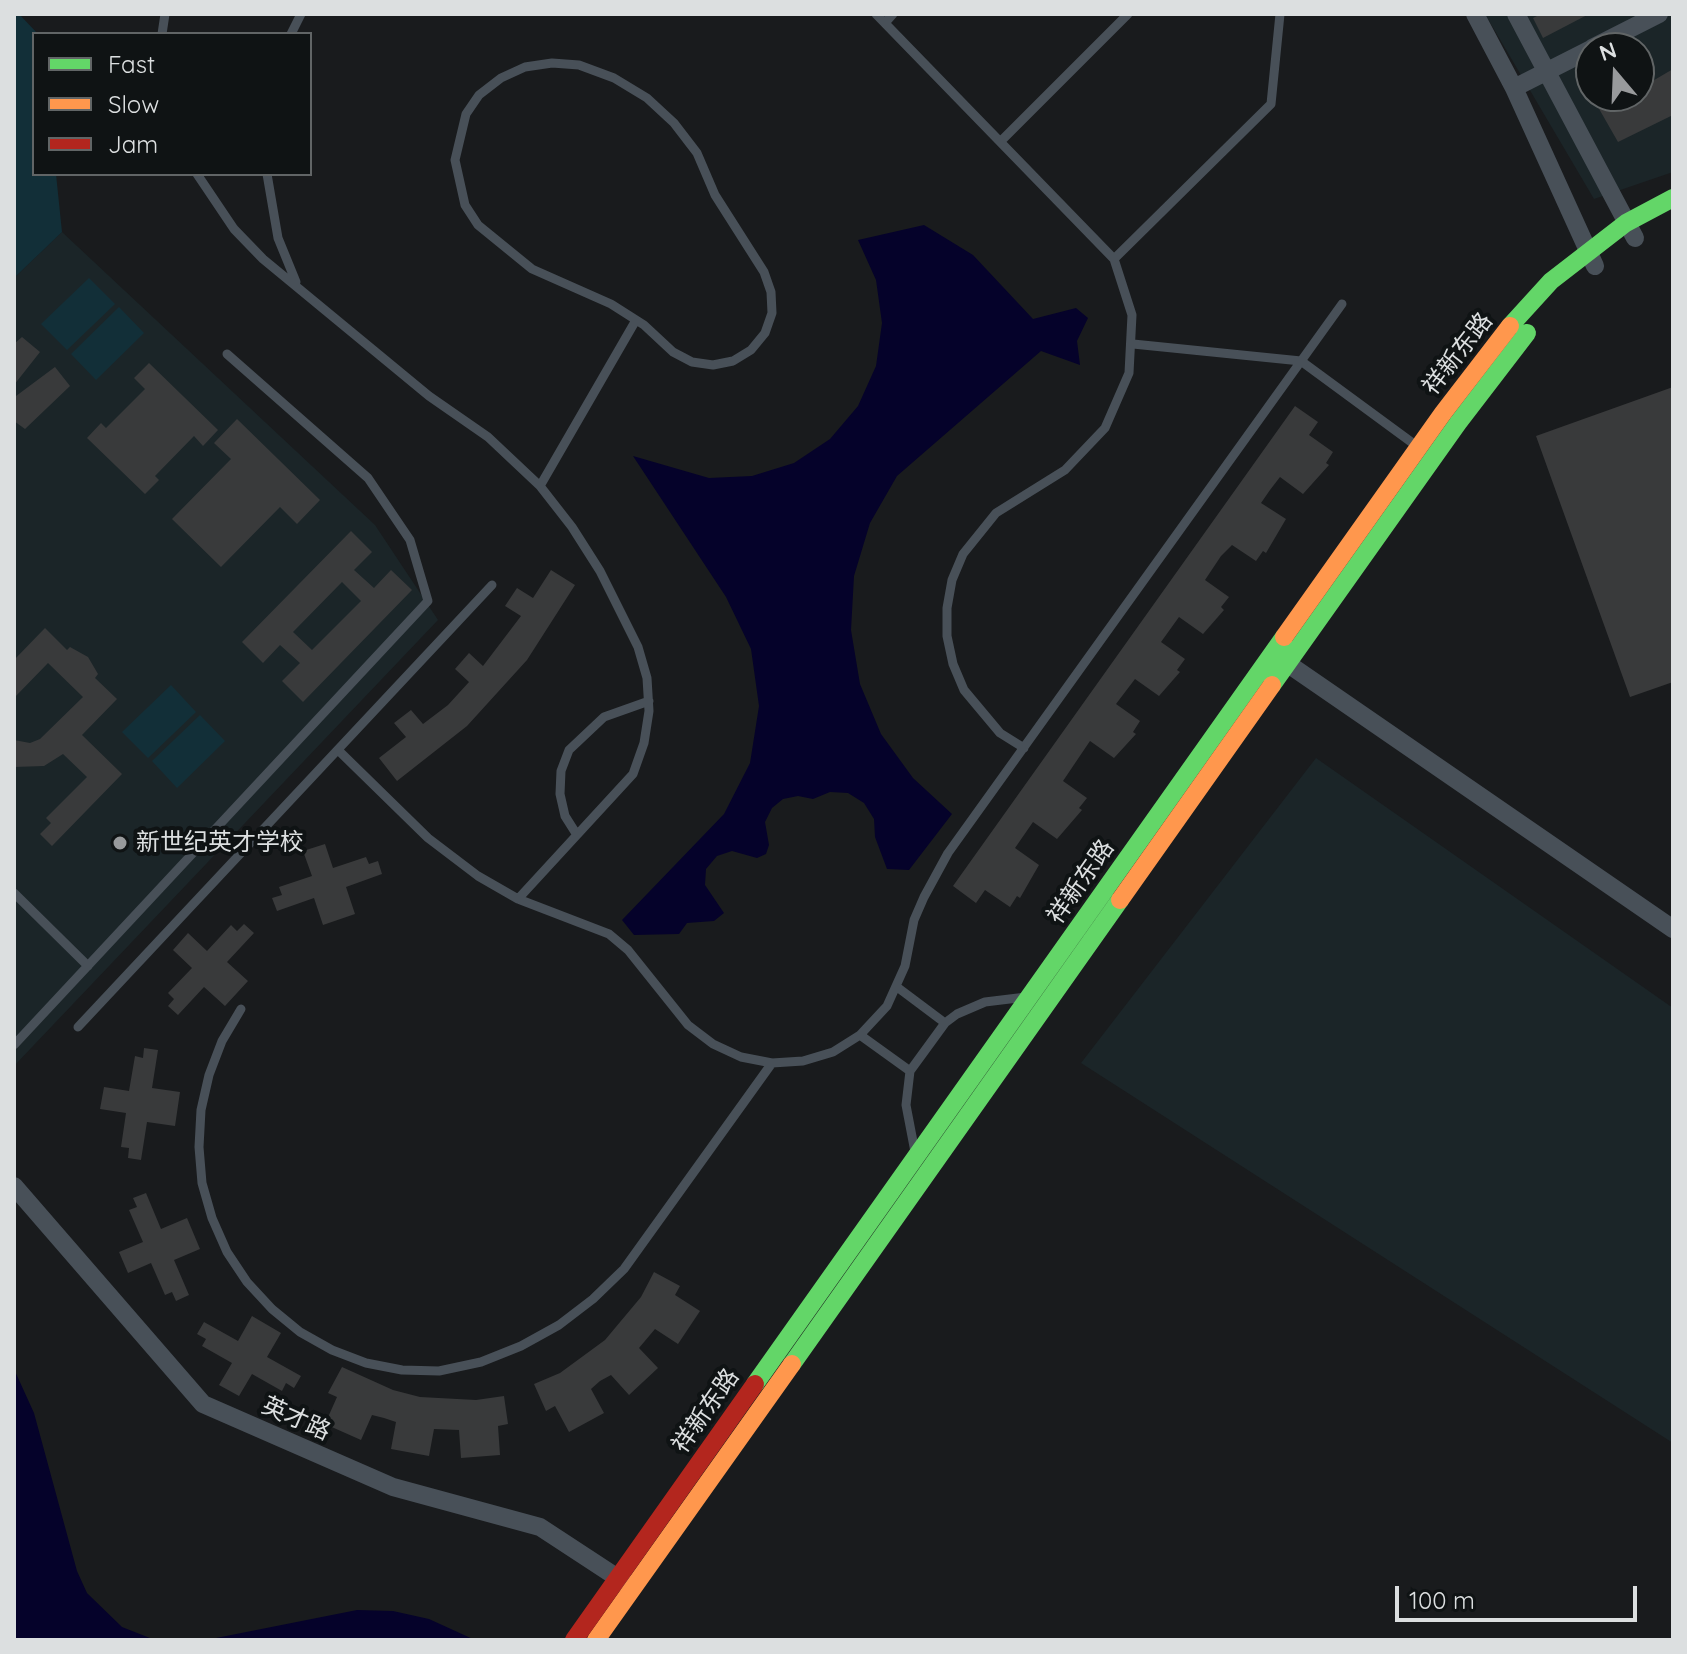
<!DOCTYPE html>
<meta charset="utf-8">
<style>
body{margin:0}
#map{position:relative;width:1687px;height:1654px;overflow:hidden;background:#191b1d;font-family:Quicksand,sans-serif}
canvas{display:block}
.frame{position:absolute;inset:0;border:16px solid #dcdfe0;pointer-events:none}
.legend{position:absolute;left:32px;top:32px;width:280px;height:144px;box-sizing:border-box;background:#0f1314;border:2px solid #616566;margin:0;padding:10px 14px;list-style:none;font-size:24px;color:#dcdfe0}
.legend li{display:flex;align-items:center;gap:16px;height:40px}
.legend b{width:40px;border:2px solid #616566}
.north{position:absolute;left:1575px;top:32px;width:80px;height:80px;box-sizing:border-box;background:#0f1314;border:2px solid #616566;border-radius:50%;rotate:341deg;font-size:22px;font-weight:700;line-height:32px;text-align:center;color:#dcdfe0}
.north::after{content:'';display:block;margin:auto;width:28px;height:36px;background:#989a9c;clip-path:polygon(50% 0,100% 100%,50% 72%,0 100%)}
.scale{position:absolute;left:1395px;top:1586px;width:242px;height:36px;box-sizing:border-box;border:4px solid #dcdfe0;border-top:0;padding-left:10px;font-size:24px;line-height:28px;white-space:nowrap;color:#dcdfe0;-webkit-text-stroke:6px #0f1314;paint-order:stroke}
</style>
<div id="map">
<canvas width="1687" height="1654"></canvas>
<div class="frame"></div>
<ul class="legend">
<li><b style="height:10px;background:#63d668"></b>Fast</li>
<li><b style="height:10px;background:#ff974d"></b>Slow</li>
<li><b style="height:10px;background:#b3261e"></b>Jam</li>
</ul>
<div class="north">N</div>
<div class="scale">100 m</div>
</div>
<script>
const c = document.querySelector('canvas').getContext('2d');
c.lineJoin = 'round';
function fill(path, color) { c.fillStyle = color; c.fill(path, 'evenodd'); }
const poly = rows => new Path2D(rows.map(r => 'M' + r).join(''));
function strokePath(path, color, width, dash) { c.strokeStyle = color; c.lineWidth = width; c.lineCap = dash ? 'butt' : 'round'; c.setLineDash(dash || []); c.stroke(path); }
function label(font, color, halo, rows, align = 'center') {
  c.font = font + ' Quicksand,"Noto Sans SC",sans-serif'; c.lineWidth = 8; c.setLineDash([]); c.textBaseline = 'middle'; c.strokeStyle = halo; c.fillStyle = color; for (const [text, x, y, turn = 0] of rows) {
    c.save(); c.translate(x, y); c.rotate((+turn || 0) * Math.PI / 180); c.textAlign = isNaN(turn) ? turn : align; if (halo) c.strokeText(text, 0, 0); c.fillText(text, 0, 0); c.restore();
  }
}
fill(poly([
 [1485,14,1673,14,1673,172,1594,199],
 [1591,48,1639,48,1639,96,1591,96],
 [62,232,375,525,438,620,14,1066,14,278],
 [1316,758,1673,1008,1673,1443,1081,1063]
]), '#1b2528');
fill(poly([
 [14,14,19,14,38,34,34,34,34,174,56,174,62,232,14,278],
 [89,278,115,304,67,350,41,324],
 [119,307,144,333,96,380,71,354],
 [171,685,196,712,148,758,122,732],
 [200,715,225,741,177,788,152,761]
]), '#122f38');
fill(poly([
 [924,225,973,255,1033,319,1076,308,1088,318,1077,341,1080,365,1041,351,897,476,870,523,854,576,851,630,860,684,881,734,913,778,952,814,909,870,887,869,875,837,874,819,864,803,848,793,830,792,813,799,798,796,783,799,772,808,765,822,769,845,766,854,757,858,732,851,717,856,706,869,705,885,724,913,714,921,687,923,679,934,634,935,622,920,724,814,750,763,759,706,751,649,726,597,633,456,709,478,752,476,794,463,830,439,858,406,876,366,882,323,876,280,858,240],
 [14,1369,34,1413,77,1571,87,1593,122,1627,155,1640,14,1640],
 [357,1610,393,1611,429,1619,475,1640,206,1640]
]), '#05022a');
fill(poly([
 [1541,14,1589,14,1543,38,1533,18],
 [1673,69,1673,115,1618,142,1598,107,1619,96,1639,96,1639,89],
 [22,337,40,352,14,385,14,344],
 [149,363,218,430,203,446,194,436,155,476,159,480,145,494,87,438,101,423,106,428,145,389,134,378],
 [55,367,70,386,25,429,14,421,16,396],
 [1673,387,1673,682,1630,697,1536,436],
 [1295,406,1318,422,1309,435,1333,452,1326,463,1329,465,1303,494,1280,477,1270,490,1261,503,1286,519,1266,553,1263,551,1256,561,1232,545,1221,556,1205,580,1229,597,1221,607,1224,610,1203,634,1179,617,1161,642,1185,659,1177,670,1180,672,1159,696,1135,679,1116,704,1140,721,1133,732,1136,734,1114,758,1090,741,1063,781,1087,798,1079,808,1082,810,1057,839,1033,822,1015,848,1039,865,1020,898,1017,896,1010,907,985,890,976,903,953,886],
 [237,419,320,500,297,524,280,507,221,567,172,519,231,459,214,443],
 [351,531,372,552,354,570,374,588,391,570,412,590,303,702,282,681,300,663,280,645,263,663,242,642],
 [342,582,361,601,312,650,293,632],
 [551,570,575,585,527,660,467,726,397,781,379,758,406,737,394,723,411,710,423,724,448,705,469,682,455,669,469,653,483,666,521,616,505,606,517,588,533,598],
 [45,628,67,650,70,647,88,657,98,674,95,678,117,699,82,735,122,774,52,846,40,834,51,823,46,818,87,777,63,754,44,766,14,767,14,740,30,743,40,739,83,697,48,663,14,698,14,660],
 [325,844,333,868,366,857,369,864,378,861,382,874,346,887,355,914,323,925,314,898,277,911,272,898,282,895,279,887,312,876,303,851],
 [244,924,254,933,227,962,248,981,225,1006,204,987,178,1015,168,1006,174,999,168,993,192,968,173,950,188,933,207,951,231,925,237,931],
 [144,1048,158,1050,152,1088,180,1092,175,1126,147,1122,141,1160,128,1158,129,1148,121,1147,126,1113,100,1109,104,1087,129,1091,135,1056,143,1058],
 [146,1193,161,1229,187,1218,200,1249,174,1260,189,1295,176,1301,172,1292,165,1295,151,1263,128,1273,119,1252,143,1242,129,1210,137,1207,133,1198],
 [654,1272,680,1286,675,1295,700,1311,678,1344,655,1329,639,1348,658,1368,629,1395,611,1375,600,1381,591,1389,604,1413,569,1432,555,1406,546,1411,534,1384,560,1373,605,1340,641,1297],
 [252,1316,281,1333,267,1357,301,1376,294,1388,286,1383,282,1391,252,1374,239,1396,219,1385,232,1363,202,1346,206,1339,197,1334,204,1322,238,1341],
 [342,1367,393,1390,420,1397,476,1400,504,1396,508,1424,498,1426,500,1455,461,1458,459,1430,434,1429,429,1456,391,1449,396,1422,384,1418,372,1415,361,1440,325,1424,337,1397,328,1393]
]), '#393a3b');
strokePath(poly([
 [876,14,1114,259,1132,315,1129,373,1105,428,1065,470,996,513,963,554,952,580,947,608,947,636,953,664,964,690,1000,733,1024,748],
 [885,23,893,14],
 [162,34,165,14],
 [291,34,301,14],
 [552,63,579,65,614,78,647,98,674,123,697,153,715,195,764,272,771,292,772,313,765,333,751,350,733,361,713,365,692,362,673,352,644,325,611,304,532,269,478,225,465,205,455,160,466,114,479,95,501,78,525,67,552,63],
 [1002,140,1128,14],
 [197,174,234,229,263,259,429,396,488,437,540,486,572,527,600,571,638,647,647,678,649,711,644,743,633,774,518,899],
 [267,174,278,238,296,282],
 [1114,259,1271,104,1280,14],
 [1133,344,1301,361,1418,447],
 [540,486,636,320],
 [338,750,428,838,478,876,518,899,609,934,628,950,688,1025,713,1044,741,1057,772,1063,803,1061,833,1052,860,1035,887,1006,905,966,914,920,924,897,948,853,1342,304],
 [577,835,565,816,560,794,561,771,569,750,604,717,649,701],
 [14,893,88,966],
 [897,987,945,1023],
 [241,1009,222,1041,209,1075,201,1110,199,1147,202,1183,212,1218,227,1252,247,1282,272,1309,300,1332,332,1350,366,1363,402,1370,439,1371,481,1362,521,1346,559,1325,593,1299,624,1269,772,1063],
 [78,1027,492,585],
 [860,1035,910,1071],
 [14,1045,428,601,410,540,368,478,227,354],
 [915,1152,906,1105,910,1071,945,1023,957,1014,985,1002,1026,997]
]), '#485058', 9);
strokePath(poly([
 [1475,14,1514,88,1595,266],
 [1516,14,1635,238],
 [1592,48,1659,14],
 [1514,88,1591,49],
 [1278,657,1673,929],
 [14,1186,203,1404,393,1487,540,1527,627,1584]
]), '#485058', 18);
strokePath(poly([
 [1510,326,1551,281,1626,223,1673,198],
 [1272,685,1458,423,1527,333],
 [792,1364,1120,900],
 [755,1384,1284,637]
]), '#63d668', 18);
strokePath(poly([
 [1284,637,1443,413,1510,326],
 [1120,900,1272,685],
 [596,1640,792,1364]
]), '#ff974d', 18);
strokePath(poly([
 [574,1640,755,1384]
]), '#b3261e', 18);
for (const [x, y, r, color] of [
 [120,843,8,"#989a9c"]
]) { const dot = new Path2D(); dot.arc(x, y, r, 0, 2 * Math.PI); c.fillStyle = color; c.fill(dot); strokePath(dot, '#0f1314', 3); }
label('24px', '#dcdfe0', '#0f1314', [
 ["祥新东路",1458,354,-52],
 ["祥新东路",1081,882,-55],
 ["祥新东路",706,1411,-55],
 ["英才路",296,1419,24]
]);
label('24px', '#dcdfe0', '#0f1314', [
 ["新世纪英才学校",136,843]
], 'left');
</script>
